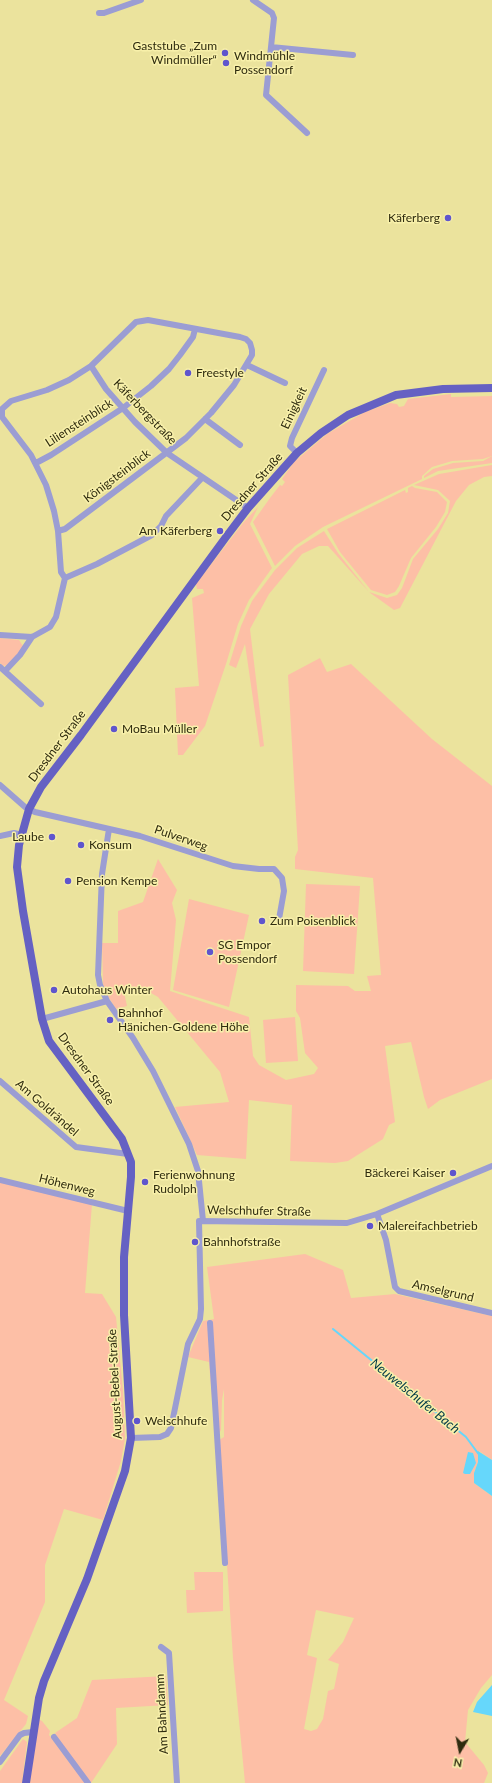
<!DOCTYPE html>
<meta charset="utf-8">
<style>
body{margin:0}
#map{position:relative;width:492px;height:1783px;overflow:hidden;background:#ebe39d;font-family:Lato,sans-serif}
canvas{display:block}
.north{position:absolute;left:440px;top:1731px;width:40px;height:40px;-webkit-text-stroke:3px #f8f0aa;paint-order:stroke;rotate:190deg;font-size:11px;font-weight:700;line-height:16px;text-align:center;color:#2f2c0f}
.north::after{content:'';display:block;margin:auto;width:14px;height:18px;background:#2f2c0f;clip-path:polygon(50% 0,100% 100%,50% 72%,0 100%)}
</style>
<div id="map">
<canvas width="492" height="1783"></canvas>
<div class="north">N</div>
</div>
<script>
const c = document.querySelector('canvas').getContext('2d');
c.lineJoin = 'round';
function fill(path, color) { c.fillStyle = color; c.fill(path, 'evenodd'); }
const poly = rows => new Path2D(rows.map(r => 'M' + r).join(''));
function strokePath(path, color, width, dash) { c.strokeStyle = color; c.lineWidth = width; c.lineCap = dash ? 'butt' : 'round'; c.setLineDash(dash || []); c.stroke(path); }
function label(font, color, halo, rows, align = 'center') {
  c.font = font + ' Lato,sans-serif'; c.lineWidth = 3; c.setLineDash([]); c.textBaseline = 'middle'; c.strokeStyle = halo; c.fillStyle = color; for (const [text, x, y, turn = 0] of rows) {
    c.save(); c.translate(x, y); c.rotate((+turn || 0) * Math.PI / 180); c.textAlign = isNaN(turn) ? turn : align; if (halo) c.strokeText(text, 0, 0); c.fillText(text, 0, 0); c.restore();
  }
}
fill(poly([
 [451,394,451,397,492,396,492,456,483,459,452,461,432,467,422,476,422,479,323,527,295,546,275,566,253,522,270,498,280,485,282,486,285,482,282,479,294,462,327,434,365,412,390,403,397,404,399,407,404,406,408,399],
 [492,456,492,463,438,471,424,478,424,476,433,469,453,463,483,461],
 [492,465,492,476,484,477,469,485,456,501,400,608,394,610,369,592,328,546,319,546,302,554,269,594,250,629,264,746,260,747,245,644,236,668,229,665,241,626,252,601,275,570,297,548,324,531,338,553,369,592,387,598,397,595,402,588,413,559,438,529,448,513,450,501,438,490,414,485,439,474],
 [412,486,415,488,437,492,447,502,445,512,436,527,411,558,399,586,395,592,387,595,371,590,340,552,327,529,405,490,406,493,408,492,408,488],
 [258,507,250,524,272,568,249,600,238,624,226,664,205,726,183,755,178,755,175,688,199,686,192,598,204,593,203,589,197,589,196,584,243,523],
 [0,638,19,640,23,646,21,651,8,665,3,666,0,663],
 [320,658,327,672,351,664,432,739,492,786,492,1079,440,1100,428,1109,424,1097,411,1042,385,1046,395,1122,389,1125,383,1139,348,1161,335,1163,290,1161,292,1105,249,1100,246,1159,197,1155,175,1107,229,1102,220,1072,158,997,142,988,124,992,127,1006,116,1009,104,990,103,983,102,943,118,943,118,911,143,902,158,859,177,890,172,903,176,920,170,991,249,1017,253,1056,259,1065,286,1080,314,1074,318,1068,305,1053,300,1018,296,1011,296,985,348,986,355,991,371,991,367,976,381,975,373,878,295,869,295,857,298,850,288,675],
 [306,884,360,886,354,974,303,971],
 [189,899,249,915,229,1007,173,990],
 [295,1017,298,1061,266,1063,263,1020],
 [0,1181,92,1204,85,1293,102,1294,116,1317,123,1391,125,1439,121,1461,103,1520,64,1509,45,1565,45,1602,4,1700,28,1716,26,1724,0,1756],
 [305,1254,343,1270,351,1298,395,1294,492,1316,492,1460,479,1451,478,1462,474,1473,474,1483,492,1496,492,1675,481,1688,468,1710,465,1742,484,1765,488,1773,484,1783,245,1783,233,1658,219,1440,224,1437,224,1389,222,1400,221,1430,218,1435,215,1435,209,1362,188,1357,203,1321,214,1319,207,1267],
 [316,1610,354,1618,343,1642,328,1660,339,1664,334,1689,328,1691,323,1719,317,1729,311,1731,304,1729,317,1658,307,1655],
 [194,1572,223,1572,223,1611,187,1613,186,1590,195,1590],
 [166,1676,168,1705,116,1708,117,1744,91,1783,68,1753,55,1733,77,1718,92,1680],
 [38,1719,42,1721,50,1731,49,1735,85,1783,30,1783],
 [23,1739,27,1742,22,1783,0,1783,0,1771]
]), '#fdbfa6');
fill(poly([
 [478,1451,492,1460,492,1496,474,1483,474,1473,478,1462],
 [468,1452,473,1453,476,1463,470,1474,465,1474,463,1473],
 [492,1685,492,1716,473,1712,477,1702]
]), '#66d7fb');
strokePath(poly([
 [333,1329,466,1437,480,1456]
]), '#66d7fb', 2);
strokePath(poly([
 [253,0,272,13,274,18,266,95,307,133],
 [99,13,104,13,141,0],
 [271,47,353,55],
 [247,365,285,383],
 [91,366,106,389,135,422,167,453,248,508],
 [205,419,240,445],
 [297,453,290,446,292,438,324,370],
 [36,463,51,455,123,408,151,386,169,369,180,355,193,337,195,329],
 [58,531,65,529,186,438,211,413,234,385,252,355,252,350,250,343,246,339,240,337,148,320,136,322,91,366,69,380,47,390,11,401,2,409,2,417,31,455,46,485,54,511,58,531,61,572,65,578],
 [65,578,97,564,152,535,161,526,166,516,202,478],
 [0,635,32,637,50,627,56,617,65,578],
 [0,667,41,704],
 [5,671,20,655,32,637],
 [0,785,25,807,35,812,140,836,233,866,259,869,274,869,282,878,284,891,279,919],
 [109,829,102,874,98,975,100,985,107,1001,133,1038,153,1071,189,1144,198,1171,203,1221],
 [0,836,14,833,22,835],
 [42,1019,107,1001],
 [0,1081,76,1147,128,1154],
 [0,1180,128,1211],
 [377,1214,386,1240,395,1287,399,1291,492,1313],
 [210,1323,225,1563],
 [131,1438,160,1437,167,1434,171,1428,188,1344,200,1319,201,1309,199,1221,347,1223,377,1214,492,1166],
 [161,1647,169,1653,177,1783],
 [54,1737,88,1783],
 [0,1762,20,1735,24,1733,33,1732]
]), '#9b9dd3', 6);
strokePath(poly([
 [26,1783,39,1698,44,1681,87,1579,125,1471,131,1438,124,1315,124,1257,131,1177,131,1162,122,1139,49,1041,42,1019,23,911,17,867,19,845,29,809,41,787,81,735,226,537,248,508,297,453,321,433,348,415,396,395,443,389,492,388]
]), '#6561c3', 8);
for (const [x, y, r, color] of [
 [225,53,4,"#5f55cd"],
 [226,63,4,"#5f55cd"],
 [448,218,4,"#5f55cd"],
 [188,373,4,"#5f55cd"],
 [220,531,4,"#5f55cd"],
 [114,729,4,"#5f55cd"],
 [52,837,4,"#5f55cd"],
 [81,845,4,"#5f55cd"],
 [68,881,4,"#5f55cd"],
 [262,921,4,"#5f55cd"],
 [210,952,4,"#5f55cd"],
 [54,990,4,"#5f55cd"],
 [110,1020,4,"#5f55cd"],
 [453,1173,4,"#5f55cd"],
 [145,1182,4,"#5f55cd"],
 [370,1226,4,"#5f55cd"],
 [195,1242,4,"#5f55cd"],
 [137,1421,4,"#5f55cd"]
]) { const dot = new Path2D(); dot.arc(x, y, r, 0, 2 * Math.PI); c.fillStyle = color; c.fill(dot); strokePath(dot, '#f8f0aa', 1.5); }
label('12px', '#2f2c0f', '#f8f0aa', [
 ["Gaststube „Zum",217,46,"right"],
 ["Windmüller“",217,60,"right"],
 ["Windmühle",234,56],
 ["Possendorf",234,70],
 ["Käferberg",440,218,"right"],
 ["Freestyle",196,373],
 ["Am Käferberg",212,531,"right"],
 ["MoBau Müller",122,729],
 ["Laube",44,837,"right"],
 ["Konsum",89,845],
 ["Pension Kempe",76,881],
 ["Zum Poisenblick",270,921],
 ["SG Empor",218,945],
 ["Possendorf",218,959],
 ["Autohaus Winter",62,990],
 ["Bahnhof",118,1013],
 ["Hänichen-Goldene Höhe",118,1027],
 ["Bäckerei Kaiser",445,1173,"right"],
 ["Ferienwohnung",153,1175],
 ["Rudolph",153,1189],
 ["Malereifachbetrieb",378,1226],
 ["Bahnhofstraße",203,1242],
 ["Welschhufe",145,1421]
], 'left');
label('12px', '#2f2c0f', '#f8f0aa', [
 ["Einigkeit",294,408,-65],
 ["Käferbergstraße",145,412,46],
 ["Liliensteinblick",79,423,-33],
 ["Königsteinblick",117,476,-37],
 ["Dresdner Straße",252,487,-49],
 ["Dresdner Straße",57,746,-53],
 ["Pulverweg",181,838,19],
 ["Dresdner Straße",86,1069,54],
 ["Am Goldrändel",47,1108,41],
 ["Höhenweg",67,1185,14],
 ["Welschhufer Straße",259,1211,1],
 ["Amselgrund",443,1291,13],
 ["August-Bebel-Straße",115,1384,-93],
 ["Am Bahndamm",162,1714,-93]
]);
label('italic 13px', '#023847', '#f8f0aa', [
 ["Neuwelschufer Bach",415,1396,39]
]);
</script>
